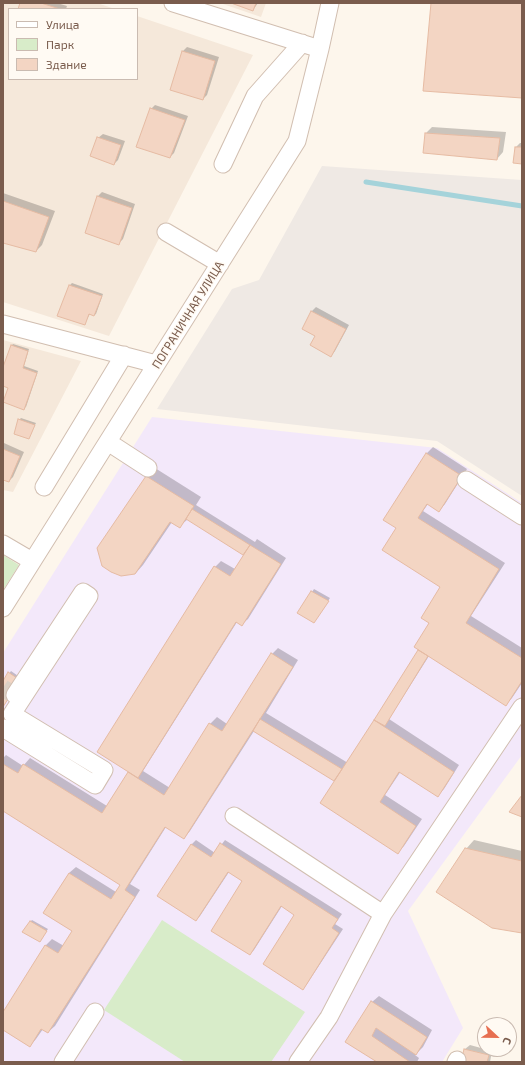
<!DOCTYPE html>
<meta charset="utf-8">
<style>
body{margin:0}
#map{position:relative;width:525px;height:1065px;overflow:hidden;background:#fdf6ec;font-family:"Exo 2",sans-serif}
canvas{display:block}
.frame{position:absolute;inset:0;border:4px solid #7a5c4d;pointer-events:none}
.legend{position:absolute;left:8px;top:8px;width:130px;height:72px;box-sizing:border-box;background:#fffaf3;border:1px solid #cabbb1;margin:0;padding:5px 7px;list-style:none;font-size:12px;color:#7a5c4d}
.legend li{display:flex;align-items:center;gap:8px;height:20px}
.legend b{width:20px;border:1px solid #cabbb1}
.north{position:absolute;left:477px;top:1017px;width:40px;height:40px;box-sizing:border-box;background:#fffaf3;border:1px solid #cabbb1;border-radius:50%;rotate:112deg;font-size:11px;font-weight:700;line-height:16px;text-align:center;color:#7a5c4d}
.north::after{content:'';display:block;margin:auto;width:14px;height:18px;background:#e76f51;clip-path:polygon(50% 0,100% 100%,50% 72%,0 100%)}
</style>
<div id="map">
<canvas width="525" height="1065"></canvas>
<div class="frame"></div>
<ul class="legend">
<li><b style="height:5px;background:#fff"></b>Улица</li>
<li><b style="height:11px;background:#d8ecc9"></b>Парк</li>
<li><b style="height:11px;background:#f3d5c3"></b>Здание</li>
</ul>
<div class="north">С</div>
</div>
<script>
const c = document.querySelector('canvas').getContext('2d');
c.lineJoin = 'round';
function fill(path, color) { c.fillStyle = color; c.fill(path, 'evenodd'); }
const poly = rows => new Path2D(rows.map(r => 'M' + r).join(''));
function strokePath(path, color, width, dash) { c.strokeStyle = color; c.lineWidth = width; c.lineCap = dash ? 'butt' : 'round'; c.setLineDash(dash || []); c.stroke(path); }
function label(font, color, halo, rows, align = 'center') {
  c.font = font + ' "Exo 2",sans-serif'; c.lineWidth = 3; c.setLineDash([]); c.textBaseline = 'middle'; c.strokeStyle = halo; c.fillStyle = color; for (const [text, x, y, turn = 0] of rows) {
    c.save(); c.translate(x, y); c.rotate((+turn || 0) * Math.PI / 180); c.textAlign = isNaN(turn) ? turn : align; if (halo) c.strokeText(text, 0, 0); c.fillText(text, 0, 0); c.restore();
  }
}
fill(poly([
 [3,3,97,3,115,9,9,9,9,79,137,79,137,16,253,55,109,336,3,302],
 [220,3,266,3,261,17],
 [3,340,81,361,13,492,3,490]
]), '#f5e8da');
fill(poly([
 [322,166,522,180,522,496,437,441,157,409,232,289,259,280]
]), '#efe9e4');
fill(poly([
 [152,417,437,448,522,503,522,755,408,911,463,1028,442,1062,3,1062,3,653]
]), '#f3e8fa');
fill(poly([
 [3,555,19,565,3,590],
 [162,920,305,1012,271,1062,185,1062,104,1010]
]), '#d8ecc9');
fill(poly([
 [21,3,57,3,67,6,66,9,20,9],
 [234,3,258,3,253,10],
 [187,47,219,57,207,95,203,99,183,51],
 [155,105,188,116,174,153,170,157,151,109],
 [432,127,506,132,503,152,497,159,425,152,426,133],
 [103,134,125,141,118,160,114,164,98,138],
 [520,143,522,143,522,163,514,163,516,147],
 [102,192,135,204,123,239,118,244,86,232,98,196],
 [3,193,55,211,42,245,36,251,3,242],
 [72,283,103,294,96,314,94,315,90,314,84,324,59,316,70,285],
 [316,307,349,325,335,351,331,356,316,335,303,328,312,311],
 [13,344,29,349,24,366,38,371,26,407,24,408,10,387,3,385,3,371,11,346],
 [21,418,36,423,29,437,19,420],
 [4,443,24,452,13,477,9,481,3,478],
 [433,447,467,469,445,504,439,511,428,504,423,511,505,563,471,616,522,648,522,683,512,698,506,704,429,656,389,719,459,765,444,789,438,795,401,771,385,795,422,819,404,846,398,852,336,781,254,731,190,831,184,838,166,827,130,884,140,890,55,1026,48,1032,43,1029,36,1039,30,1046,3,1029,3,1014,46,945,52,939,64,946,73,931,44,913,69,873,76,867,116,892,121,885,3,810,3,758,6,755,23,766,30,758,107,806,129,772,215,567,221,561,235,569,245,555,188,519,180,526,172,522,143,565,135,574,99,548,147,476,155,468,201,497,196,505,255,542,257,539,286,558,248,619,241,625,237,622,143,771,170,788,210,724,217,717,227,724,272,654,278,648,298,660,266,713,348,763,419,650,442,587,397,528,426,454],
 [314,589,330,598,315,620,299,612],
 [11,671,21,678,3,706,3,682],
 [196,840,215,853,225,840,342,914,335,924,343,929,307,984,303,988,296,915,282,906,254,950,250,954,243,881,229,872,200,916,196,920,159,896,192,844],
 [474,840,522,851,522,932,466,849],
 [32,920,48,929,41,939,30,922],
 [379,996,432,1030,423,1047,415,1055,419,1058,417,1062,379,1062,347,1042,372,1002],
 [470,1045,492,1051,490,1062,462,1062,465,1049]
]), '#0003');
strokePath(poly([
 [366,182,522,206]
]), '#a5d3da', 5);
const building = poly([
 [20,3,41,3,60,9,18,9,20,3],
 [231,3,256,3,253,11,231,3],
 [431,3,522,3,522,98,423,91,431,3],
 [182,51,215,61,203,100,170,90,182,51],
 [150,108,185,120,170,158,136,147,150,108],
 [425,133,500,138,497,160,423,153,425,133],
 [97,137,121,145,114,165,90,156,97,137],
 [515,147,522,147,522,164,513,163,515,147],
 [97,196,132,208,119,245,85,233,97,196],
 [3,201,49,217,36,252,3,243,3,201],
 [69,285,102,296,94,316,89,314,85,325,57,316,69,285],
 [311,311,346,329,331,357,310,345,315,336,302,329,311,311],
 [11,345,28,351,23,368,37,373,24,410,3,402,8,388,3,386,3,367,11,345],
 [18,419,35,425,29,439,14,434,18,419],
 [3,449,20,456,9,482,3,480,3,449],
 [426,453,462,476,439,512,427,504,418,518,499,569,466,623,522,658,522,681,506,706,414,647,429,623,421,618,440,587,382,550,396,528,383,520,426,453],
 [146,476,194,506,180,528,170,522,135,574,121,576,111,572,102,566,97,548,146,476],
 [192,509,250,545,243,555,186,519,192,509],
 [250,545,281,564,242,626,236,622,138,778,97,752,214,566,230,576,250,545],
 [311,591,329,601,314,623,297,613,311,591],
 [418,650,428,656,385,726,374,720,418,650],
 [271,653,293,667,184,839,165,827,125,890,135,897,48,1033,41,1029,30,1047,3,1030,3,1012,45,945,58,953,72,931,43,913,69,873,111,899,120,885,3,811,3,764,18,773,23,764,102,813,128,772,164,795,209,723,222,731,271,653],
 [8,672,20,680,3,707,3,681,8,672],
 [260,719,342,769,334,781,253,731,260,719],
 [374,720,454,772,438,797,399,772,380,802,416,826,398,854,320,803,374,720],
 [522,795,522,817,509,812,522,795],
 [220,843,338,919,332,928,339,933,303,990,263,964,294,915,281,906,250,955,211,931,242,881,228,872,196,921,157,896,191,844,211,857,220,843],
 [465,848,522,861,522,933,492,928,436,892,465,848],
 [30,921,47,931,40,942,22,932,30,921],
 [371,1001,427,1037,416,1055,376,1028,372,1036,410,1062,377,1062,345,1042,371,1001],
 [464,1049,489,1055,487,1062,461,1062,464,1049]
]);
fill(building, '#f3d5c3');
strokePath(building, '#e6bba3', 1);
strokePath(poly([
 [3,688,11,693]
]), '#dcd0c4', 17, [17, 8]);
const minor = poly([
 [173,3,320,49],
 [223,164,255,96,302,43],
 [166,232,220,264],
 [3,324,156,364],
 [108,442,148,468],
 [466,480,522,516],
 [44,487,124,355],
 [3,544,32,561],
 [3,608,297,141,320,49,330,3],
 [3,728,95,785,104,770,12,714,89,596,83,592,15,695],
 [234,816,383,914],
 [63,1062,95,1012],
 [298,1062,329,1017,383,914,522,707],
 [456,1062,457,1060]
]);
strokePath(minor, '#d1beb0', 19);
strokePath(minor, '#fff', 17);
label('12px', '#7a5c4d', '#fffaf3', [
 ["ПОГРАНИЧНАЯ УЛИЦА",188,315,-58]
]);
</script>
